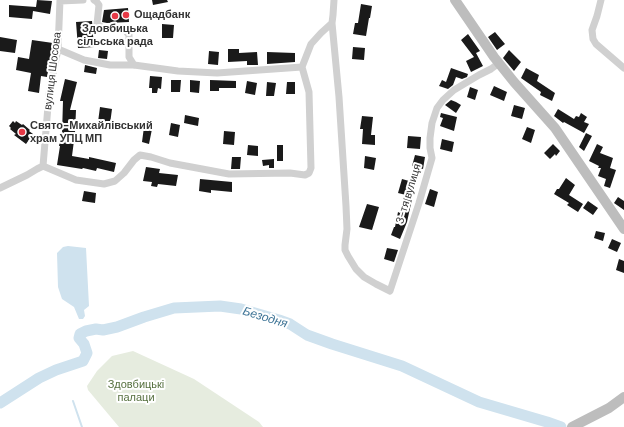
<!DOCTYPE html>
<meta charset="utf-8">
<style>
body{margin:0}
canvas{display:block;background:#fff}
</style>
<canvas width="624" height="427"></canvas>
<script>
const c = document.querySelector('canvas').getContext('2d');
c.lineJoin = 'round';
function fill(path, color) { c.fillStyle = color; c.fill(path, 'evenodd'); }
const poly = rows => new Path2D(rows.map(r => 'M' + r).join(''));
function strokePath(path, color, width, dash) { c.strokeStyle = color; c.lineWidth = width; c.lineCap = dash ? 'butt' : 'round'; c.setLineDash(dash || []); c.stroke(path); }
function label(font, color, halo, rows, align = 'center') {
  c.font = font + ' "DM Sans",sans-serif'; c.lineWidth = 4; c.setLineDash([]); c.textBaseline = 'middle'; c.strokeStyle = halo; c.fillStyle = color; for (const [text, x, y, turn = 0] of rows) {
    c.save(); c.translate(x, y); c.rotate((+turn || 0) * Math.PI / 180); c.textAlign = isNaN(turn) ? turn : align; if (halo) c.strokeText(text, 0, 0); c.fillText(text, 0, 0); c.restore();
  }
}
fill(poly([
 [133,351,194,379,259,422,263,427,119,427,88,390,87,386,97,371,112,356]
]), '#e6ecdf');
fill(poly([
 [68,246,86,248,89,306,84,310,85,316,83,319,79,319,74,307,62,299,58,287,57,253,63,247]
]), '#cfe2ee');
strokePath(poly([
 [73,401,82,427]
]), '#cfe2ee', 2);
strokePath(poly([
 [0,403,39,378,56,370,83,361,87,353,84,344,79,338,80,334,86,331,96,329,103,330,117,327,144,317,174,308,220,306,241,309,279,320,290,324,307,335,332,344,402,366,479,402,547,422,561,427]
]), '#cfe2ee', 11);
fill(poly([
 [37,0,52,1,50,14,33,11,32,19,9,17,9,5,36,7],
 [152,0,167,0,168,2,153,5],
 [361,4,372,6,370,18,369,18,366,36,353,34,355,23,358,23],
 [128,8,129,22,107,23,102,22,104,10],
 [92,21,94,47,78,48,76,22],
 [162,24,174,25,173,38,162,38],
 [495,32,505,44,497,50,488,37],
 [468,34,480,51,476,53,483,66,471,72,466,61,474,57,461,40],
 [0,37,17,40,15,53,0,51],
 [32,40,53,43,47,77,41,76,39,93,28,91,31,73,16,70,18,57,29,59],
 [353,47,365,48,364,60,352,59],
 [228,49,239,49,239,53,257,52,258,65,247,65,247,61,228,62],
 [99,50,108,51,107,59,98,58],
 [509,50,521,62,514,71,503,58],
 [209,51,219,52,218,65,208,64],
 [267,52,295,53,295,62,267,64],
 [85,65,97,68,96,74,84,72],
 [451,68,468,74,467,77,462,79,456,77,453,85,448,89,439,86,442,80,446,82],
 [526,68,539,75,537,81,555,93,552,101,540,95,541,92,521,78],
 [150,76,162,77,161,89,158,88,157,93,152,93,152,88,149,88],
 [65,79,77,82,70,110,76,110,75,133,72,156,89,159,89,157,116,163,114,172,97,168,96,171,83,168,82,169,57,165,60,146,59,146,61,134,62,134,63,101,60,101],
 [171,80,181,80,180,92,171,92],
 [190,80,200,81,199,93,190,92],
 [210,80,236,81,236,88,219,88,219,91,210,91],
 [247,81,257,83,255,95,245,93],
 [267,82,276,83,274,96,266,96],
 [287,82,295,82,295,94,286,94],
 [494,86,507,92,504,101,490,95],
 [470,87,478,90,475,100,467,97],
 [451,100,456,102,461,105,456,113,445,105],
 [514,105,525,108,522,119,511,116],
 [100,107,112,109,110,124,98,122],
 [558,109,574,119,576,116,579,117,581,113,587,117,584,122,589,124,584,133,564,122,563,123,554,116],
 [441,113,457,117,454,131,440,126,443,118,440,117],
 [185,115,199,118,198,126,184,123],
 [362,116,373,117,371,135,375,135,375,145,362,144,363,129,360,129],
 [13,121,15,123,16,121,22,125,23,124,30,130,29,131,33,134,26,144,14,135,16,134,10,129,11,128,9,126],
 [171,123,180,125,178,137,169,135],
 [144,127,152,129,149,144,142,142],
 [527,127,535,130,531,143,522,139],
 [224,131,235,132,234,145,223,144],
 [586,133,592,136,584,151,579,147],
 [408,136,421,137,420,149,407,148],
 [442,139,454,142,452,152,440,149],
 [553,144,560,151,556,156,555,154,550,159,544,153],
 [597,144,603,147,600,153,613,158,610,168,616,170,610,188,604,186,606,179,598,176,601,168,598,168,599,166,589,161],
 [248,145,258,146,258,156,247,155],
 [277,145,283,145,283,161,277,161],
 [415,155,425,157,423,169,412,166],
 [365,156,376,158,374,170,364,168],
 [232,157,241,157,240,169,231,169],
 [274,159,274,168,269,168,269,165,263,166,262,160],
 [146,167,160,169,159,173,178,175,176,186,158,184,157,187,151,186,152,182,143,181],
 [566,178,575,185,569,195,583,204,578,212,567,205,569,203,554,194,557,189,559,189],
 [200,179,232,182,232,192,211,190,211,193,199,191],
 [402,179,409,181,406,195,398,193],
 [430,189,438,192,434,207,425,204],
 [84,191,96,193,95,203,82,201],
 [404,197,412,199,407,222,400,239,391,235,394,227,395,227,398,212,400,213],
 [618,197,624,201,624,210,614,203],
 [588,201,598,208,593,215,583,208],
 [367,204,379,207,372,230,359,227],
 [596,231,605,233,603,241,594,238],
 [612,239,621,243,617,252,608,248],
 [387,248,398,250,394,262,384,259],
 [619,259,624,261,624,273,616,270]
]), '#1a1a1a');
strokePath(poly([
 [94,0,96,1,99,5,97,24,103,28,125,30,129,35,129,57,134,65],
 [601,0,597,16,592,30,593,39,596,44,624,68],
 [60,1,83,0],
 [332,23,339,97,346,206,347,229,345,245,345,250,348,256,356,269,364,277,376,284,390,291,419,203,432,158,430,148,430,138,432,123,437,108,443,100,454,90,479,75,491,69,499,63],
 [58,49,84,60,110,65,134,65,178,71,217,73,302,67],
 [43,166,49,94,58,49,60,0],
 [0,188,27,175,37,169,43,166,76,180,104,184,115,181,124,173,134,160,140,155,151,157,170,163,229,174,290,173,305,175,309,173,311,168,309,92,302,67,311,44,321,33,332,23,333,15,334,0]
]), '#d0d0d0', 7);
strokePath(poly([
 [455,0,494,57,514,82,555,128,624,229],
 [572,427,609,408,624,397]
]), '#bdbdbd', 10);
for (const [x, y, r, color] of [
 [126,15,4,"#e63946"],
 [115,16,4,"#e63946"],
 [22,132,4,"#e63946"]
]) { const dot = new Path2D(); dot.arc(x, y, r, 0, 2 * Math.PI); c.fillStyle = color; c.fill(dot); strokePath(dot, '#fff', 1.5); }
label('bold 11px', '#333', '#fff', [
 ["Ощадбанк",134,15],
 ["Здовбицька",115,29,"center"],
 ["сільська рада",115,42,"center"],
 ["Свято-Михайлівський",30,126],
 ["храм УПЦ МП",30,139]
], 'left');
label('11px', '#333', '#fff', [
 ["вулиця Шосова",53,71,-83],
 ["3-тя вулиця",409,194,-73]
]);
label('11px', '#56703f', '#fff', [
 ["Здовбицькі",136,385],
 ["палаци",136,398]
]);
label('italic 12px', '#3f7597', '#fff', [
 ["Безодня",265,318,17]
]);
</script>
